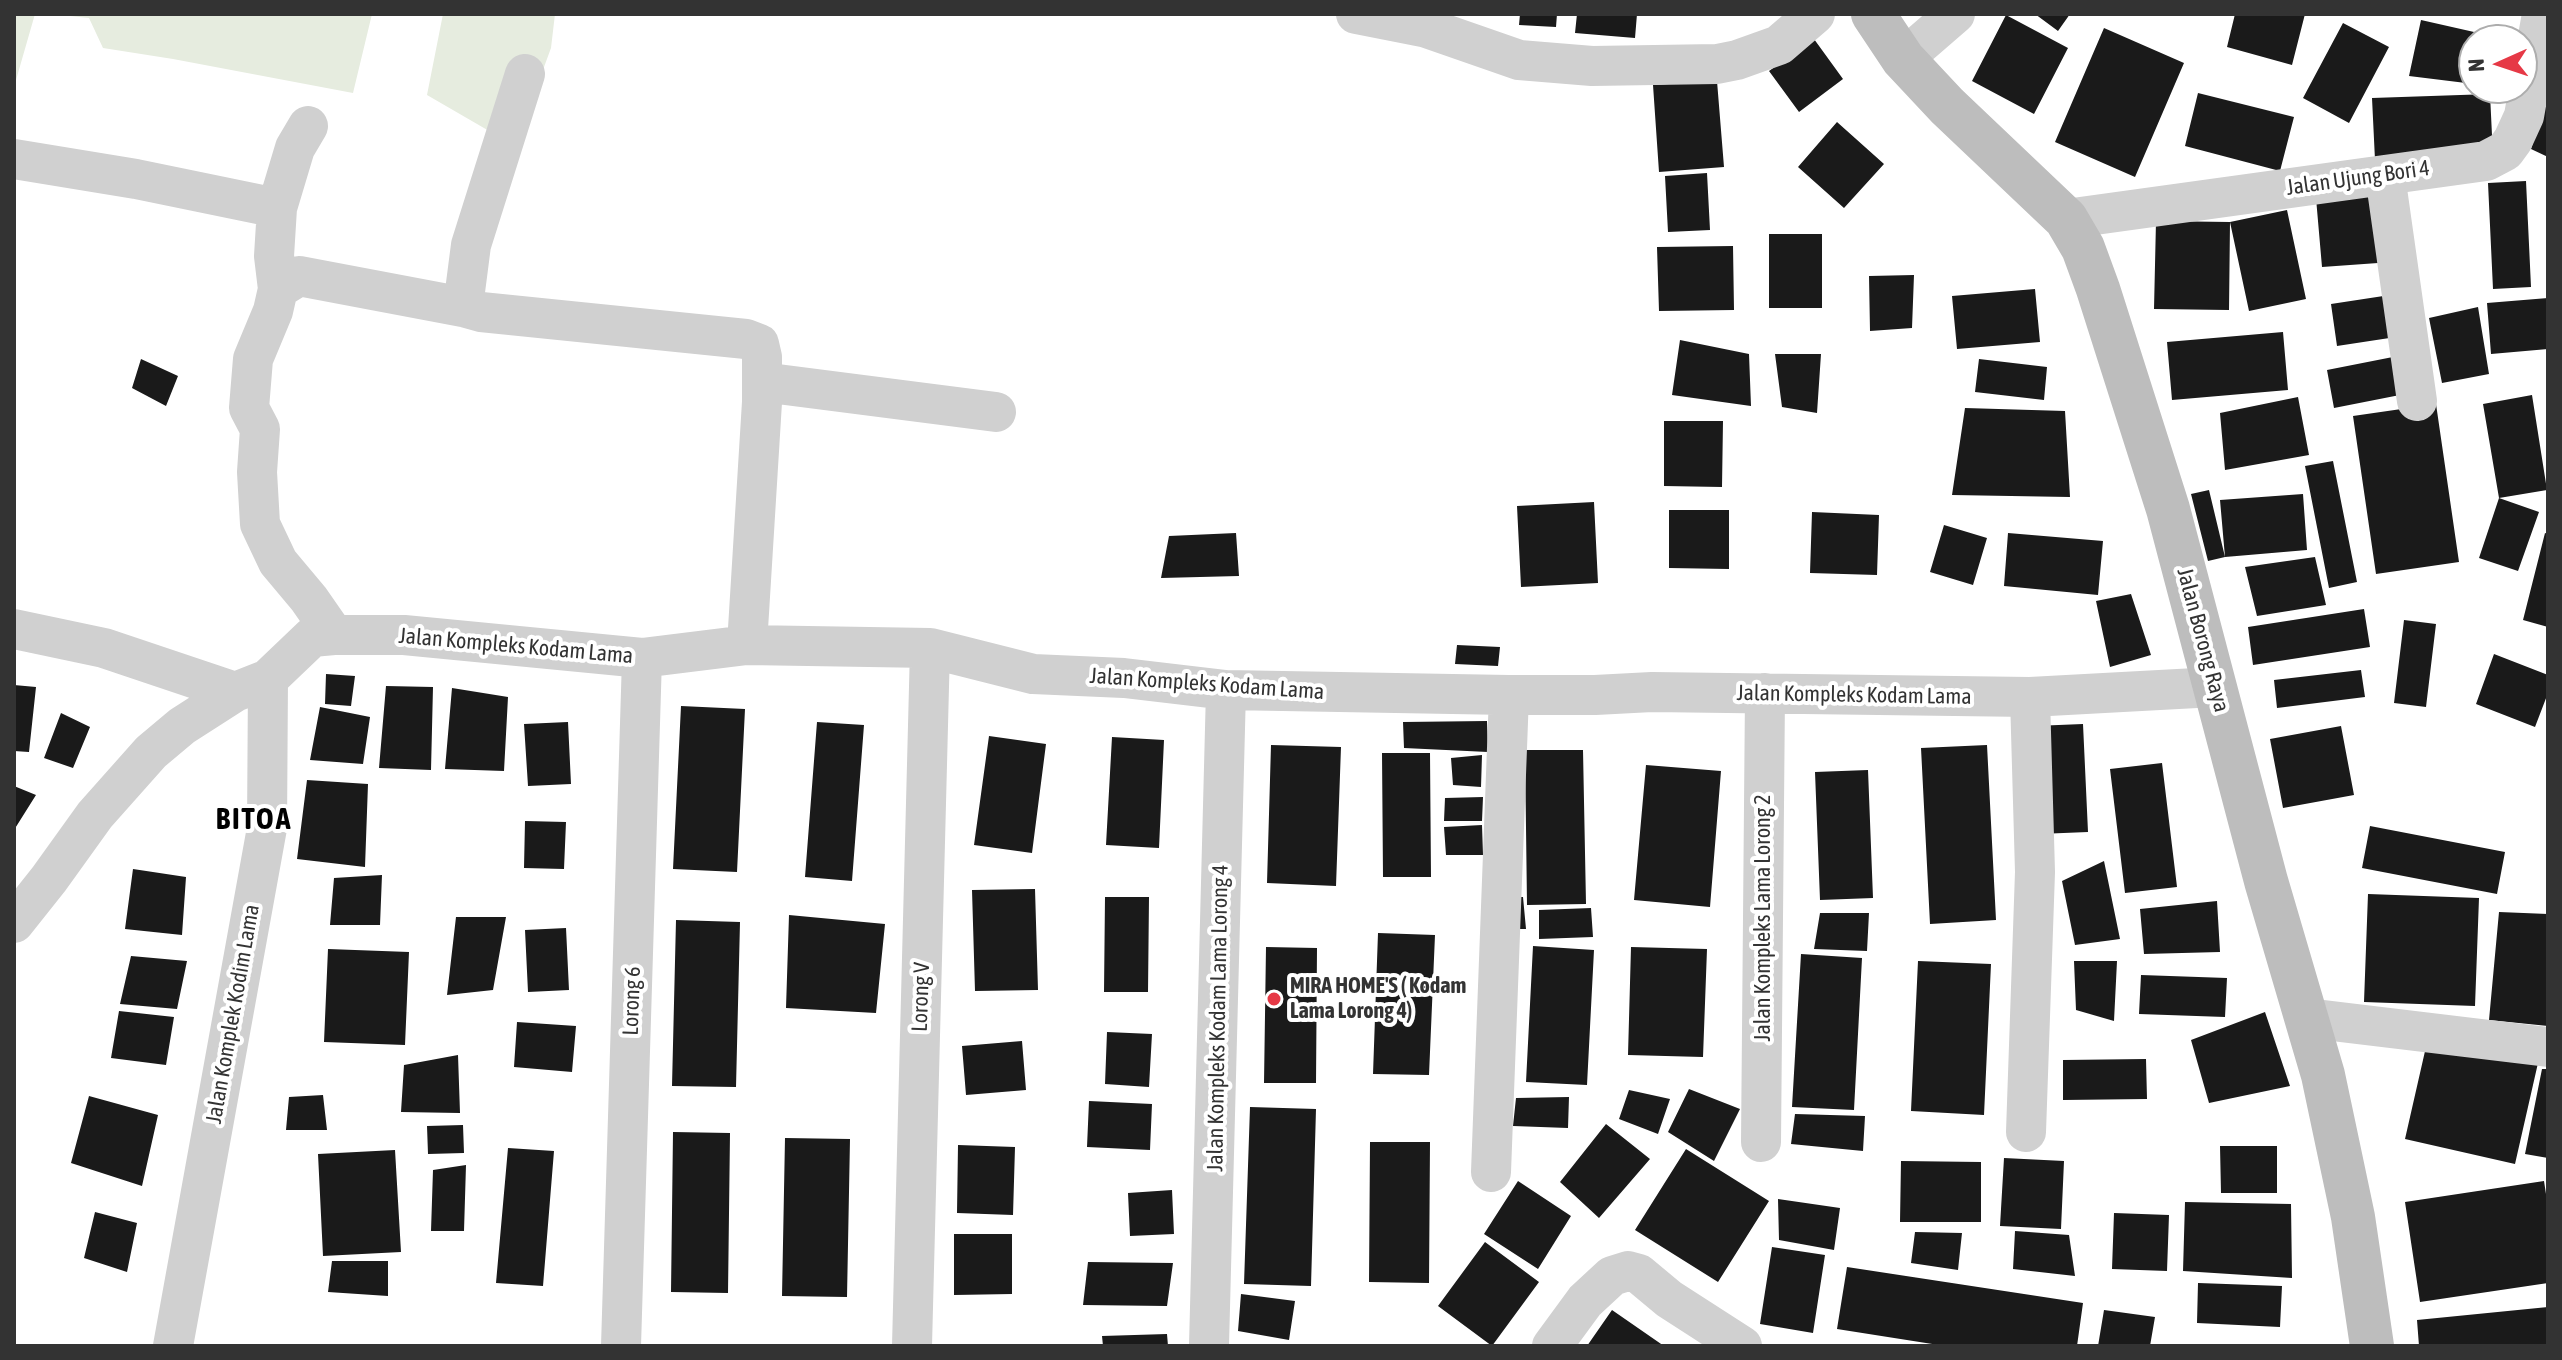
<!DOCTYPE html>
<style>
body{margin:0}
#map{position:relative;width:2562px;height:1360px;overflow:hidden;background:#fff;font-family:"Asap Condensed",sans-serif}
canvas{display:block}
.frame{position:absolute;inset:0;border:16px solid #333;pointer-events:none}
.north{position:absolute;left:2458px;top:24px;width:80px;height:80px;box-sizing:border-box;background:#fff;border:2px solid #adadad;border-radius:50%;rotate:267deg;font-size:22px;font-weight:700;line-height:32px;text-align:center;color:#333}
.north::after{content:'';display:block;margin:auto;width:28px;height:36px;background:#e63946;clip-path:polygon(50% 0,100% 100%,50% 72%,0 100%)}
</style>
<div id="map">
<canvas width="2562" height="1360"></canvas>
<div class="frame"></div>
<div class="north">N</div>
</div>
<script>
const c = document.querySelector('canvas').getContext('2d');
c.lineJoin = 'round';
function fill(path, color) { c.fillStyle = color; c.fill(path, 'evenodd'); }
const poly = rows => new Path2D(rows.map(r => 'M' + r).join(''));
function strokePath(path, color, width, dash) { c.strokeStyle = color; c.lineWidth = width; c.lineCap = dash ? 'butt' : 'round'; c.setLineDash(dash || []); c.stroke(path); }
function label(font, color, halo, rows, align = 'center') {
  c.font = font + ' "Asap Condensed",sans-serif'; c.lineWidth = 8; c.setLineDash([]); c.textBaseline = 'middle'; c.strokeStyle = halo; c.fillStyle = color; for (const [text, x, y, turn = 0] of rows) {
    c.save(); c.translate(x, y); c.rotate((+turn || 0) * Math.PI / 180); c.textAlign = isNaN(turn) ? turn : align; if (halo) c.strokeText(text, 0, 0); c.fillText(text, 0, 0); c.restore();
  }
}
fill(poly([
 [14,14,35,14,14,87],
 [51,14,372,14,353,93,173,59,103,48,89,18],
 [443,14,555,14,551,48,515,146,427,95]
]), '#e6ecdf');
fill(poly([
 [1520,14,1557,14,1556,27,1519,25],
 [1577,14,1637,14,1635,38,1575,33],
 [2035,14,2070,14,2058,31],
 [2235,14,2305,14,2292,65,2227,47],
 [2006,15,2068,48,2034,114,1972,81],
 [2421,20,2505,39,2505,40,2474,40,2474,84,2409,76],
 [2343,23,2389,47,2349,123,2303,98],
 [2104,28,2184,63,2135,177,2055,142],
 [1814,39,1843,79,1799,112,1769,71],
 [1717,81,1724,167,1659,172,1653,85],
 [2198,93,2294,117,2280,171,2185,146],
 [2490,94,2493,156,2375,160,2372,98],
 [2547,98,2548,98,2548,157,2531,149],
 [1837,122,1884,164,1844,208,1798,167],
 [1707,173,1710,230,1668,232,1665,176],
 [2526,181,2531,287,2493,289,2488,183],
 [2372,194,2378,263,2322,267,2316,198],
 [2287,210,2306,299,2249,311,2230,222],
 [2156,221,2230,222,2229,310,2154,309],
 [1769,234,1822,234,1822,308,1769,308],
 [1733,246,1734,310,1659,311,1657,247],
 [1914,275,1912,328,1870,331,1869,276],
 [2035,289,2040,342,1957,349,1952,296],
 [2390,295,2396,337,2337,346,2331,304],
 [2548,298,2548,349,2491,354,2487,303],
 [2478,307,2489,374,2442,383,2429,318],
 [2283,332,2288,390,2172,400,2167,342],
 [1680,340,1749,354,1751,406,1672,395],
 [1775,354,1821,354,1817,413,1782,407],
 [2403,355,2410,393,2334,408,2327,370],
 [141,359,178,376,166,406,132,388],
 [1979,359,2047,367,2044,400,1975,392],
 [2532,395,2547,490,2499,498,2483,404],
 [2298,397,2309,455,2225,470,2220,413],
 [2436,404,2459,562,2376,574,2353,416],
 [1965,408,2065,411,2070,497,1952,495],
 [1664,421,1723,421,1722,487,1664,486],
 [2333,461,2357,582,2329,588,2305,466],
 [2209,490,2225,557,2208,561,2191,494],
 [2303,494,2307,550,2225,557,2220,500],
 [2499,498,2539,512,2518,571,2479,558],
 [1594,502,1598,583,1521,587,1517,506],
 [1669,510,1729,510,1729,569,1669,568],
 [1812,512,1879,515,1877,575,1810,573],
 [1944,525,1987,538,1973,585,1930,572],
 [1236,533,1239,576,1161,578,1169,536],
 [2008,533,2103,541,2098,595,2004,586],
 [2545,533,2548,534,2548,627,2523,620],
 [2315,557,2326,605,2257,616,2245,567],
 [2131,594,2151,655,2110,667,2096,601],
 [2364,609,2370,647,2253,665,2248,627],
 [2404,620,2436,624,2426,707,2394,703],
 [1457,645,1500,647,1498,666,1455,664],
 [2494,654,2548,675,2548,693,2535,727,2476,704],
 [2361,670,2365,697,2277,708,2274,680],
 [326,674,355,676,351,706,325,704],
 [14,685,36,687,29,752,14,751],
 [386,686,433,687,431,770,379,768],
 [452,688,508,697,504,771,445,769],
 [681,706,745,709,737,872,673,869],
 [320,707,370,717,363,764,310,760],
 [61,713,90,727,73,768,44,758],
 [1487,721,1488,752,1404,748,1403,722],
 [568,722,571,784,528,786,524,724],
 [817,722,864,725,852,881,805,877],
 [2083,724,2088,832,2039,834,2034,726],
 [2341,726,2354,795,2283,808,2270,739],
 [989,736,1046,744,1032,853,974,845],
 [1112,737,1164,740,1159,848,1106,845],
 [1271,745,1341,747,1336,886,1267,883],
 [1987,745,1996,920,1930,924,1921,748],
 [1525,750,1583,750,1586,904,1527,905],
 [1382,753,1430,753,1431,877,1383,877],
 [1482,755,1481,787,1453,785,1451,758],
 [2162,763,2177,887,2125,893,2110,769],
 [1646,765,1721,771,1710,907,1634,900],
 [1868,770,1873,898,1820,900,1815,772],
 [307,780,368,784,365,867,297,859],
 [14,786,36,795,14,830],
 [1483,797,1482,821,1444,821,1445,798],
 [525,821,566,822,564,869,524,868],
 [1482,825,1483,855,1446,855,1444,827],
 [2370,826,2505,852,2497,894,2362,868],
 [2104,861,2120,939,2075,945,2062,881],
 [133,869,186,877,182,935,125,929],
 [382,875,380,925,330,925,334,878],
 [1035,889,1038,990,975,991,972,890],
 [2368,894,2479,898,2475,1006,2364,1002],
 [1105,897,1149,897,1148,992,1104,992],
 [1510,897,1523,897,1526,929,1509,929],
 [2217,901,2220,952,2144,954,2140,909],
 [1591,908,1593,937,1539,939,1539,910],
 [2499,912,2548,914,2548,1026,2489,1020],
 [1820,913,1869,913,1867,951,1814,949],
 [789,915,885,924,876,1013,786,1008],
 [456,917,506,917,493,990,447,995],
 [676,920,740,922,736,1087,672,1086],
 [566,928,569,990,528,992,525,930],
 [1378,933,1435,935,1429,1075,1373,1074],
 [1533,946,1594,950,1587,1085,1526,1082],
 [1266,947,1317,948,1316,1083,1264,1083],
 [1631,947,1707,949,1703,1057,1628,1055],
 [328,949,409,952,405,1045,324,1042],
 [1801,954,1862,958,1854,1110,1792,1107],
 [131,956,187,961,177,1009,120,1004],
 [1918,961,1991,964,1984,1115,1911,1111],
 [2074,961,2117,961,2114,1021,2076,1010],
 [2141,975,2227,978,2225,1017,2139,1014],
 [119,1011,174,1017,166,1065,111,1058],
 [2265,1012,2290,1086,2209,1103,2191,1040],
 [517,1022,576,1026,572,1072,514,1067],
 [1107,1032,1152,1034,1149,1087,1105,1084],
 [2428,1038,2538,1063,2515,1164,2405,1139],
 [1022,1041,1026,1090,966,1095,962,1046],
 [458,1055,460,1113,401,1112,404,1065],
 [2146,1059,2147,1099,2063,1100,2063,1060],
 [2542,1069,2548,1069,2548,1158,2525,1154],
 [1689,1089,1740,1109,1714,1161,1668,1132],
 [1629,1090,1670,1099,1658,1134,1619,1119],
 [323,1095,327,1130,286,1130,289,1097],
 [89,1096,158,1115,142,1186,71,1163],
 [1569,1097,1568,1128,1513,1126,1516,1098],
 [1089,1101,1152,1104,1150,1150,1087,1147],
 [1250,1107,1316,1109,1311,1286,1244,1284],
 [1795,1114,1865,1116,1863,1151,1791,1144],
 [1606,1124,1650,1159,1599,1218,1560,1182],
 [463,1125,464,1153,428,1154,427,1126],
 [673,1132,730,1133,728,1293,671,1292],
 [785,1138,850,1139,847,1297,782,1296],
 [1370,1142,1430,1142,1429,1283,1369,1282],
 [958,1145,1015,1147,1013,1215,957,1213],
 [2220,1146,2277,1146,2277,1193,2221,1193],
 [508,1148,554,1151,543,1286,496,1283],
 [1686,1149,1769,1201,1718,1282,1635,1230],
 [395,1150,401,1252,323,1256,318,1154],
 [2004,1158,2064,1161,2061,1229,2000,1226],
 [1901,1161,1981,1162,1981,1222,1900,1222],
 [466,1165,464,1231,431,1231,433,1170],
 [1518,1181,1571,1216,1538,1269,1484,1234],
 [2544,1181,2548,1207,2548,1283,2420,1302,2405,1202],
 [1172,1190,1174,1234,1130,1236,1128,1193],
 [1778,1199,1840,1208,1834,1250,1779,1240],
 [2185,1202,2291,1204,2292,1278,2183,1271],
 [95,1212,137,1223,127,1272,84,1258],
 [2114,1213,2169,1215,2167,1271,2112,1269],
 [2015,1231,2069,1235,2075,1276,2013,1269],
 [1915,1232,1962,1233,1958,1270,1911,1263],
 [954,1234,1012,1234,1012,1294,954,1295],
 [1485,1242,1539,1282,1492,1346,1438,1306],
 [1772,1247,1825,1255,1813,1333,1760,1324],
 [332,1261,388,1261,388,1296,328,1292],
 [1088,1262,1173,1263,1167,1306,1083,1305],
 [1847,1267,2083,1303,2077,1346,1945,1346,1837,1329],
 [2198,1283,2282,1286,2280,1327,2197,1323],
 [1241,1294,1295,1301,1289,1340,1238,1331],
 [2548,1307,2548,1346,2419,1346,2417,1320],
 [1612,1310,1664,1346,1587,1346],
 [2104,1310,2155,1317,2150,1346,2098,1346],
 [1167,1334,1168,1346,1103,1346,1102,1336]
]), '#1a1a1a');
strokePath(poly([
 [1356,14,1427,28,1519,60,1592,66,1717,64,1737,60,1779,45,1815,14],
 [1903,59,1955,14],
 [525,74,471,245,463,307,481,312,746,339,759,344,762,357,762,402,747,645],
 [14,159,136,179,277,208],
 [2385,175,2417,401],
 [2066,219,2486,161,2505,151,2513,140,2524,116,2542,14],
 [278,289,274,256,277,208,295,148,308,126],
 [762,382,996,412],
 [14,629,104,648,235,692],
 [334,635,309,599,278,562,260,524,257,472,260,429,249,408,253,359,273,311,278,289,299,276,463,307],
 [14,923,49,879,95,815,151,752,182,726,235,692,268,679,312,637,334,635,404,635,642,658,747,645,930,648,1033,674,1124,678,1226,690,1509,695,1595,695,1652,692,2030,697,2215,687],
 [2307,1018,2548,1047],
 [2026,1132,2035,872,2030,697],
 [1761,1142,1765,693],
 [1491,1172,1509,695],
 [173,1346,267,828,268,679],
 [621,1346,642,658],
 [912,1346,930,648],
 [1209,1346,1226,690],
 [1552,1346,1585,1301,1612,1276,1628,1271,1639,1274,1669,1299,1742,1346]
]), '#d0d0d0', 40);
strokePath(poly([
 [1873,14,1903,59,1947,106,2066,219,2083,248,2098,289,2168,509,2266,881,2323,1075,2353,1217,2372,1346]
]), '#bdbdbd', 44);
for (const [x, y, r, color] of [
 [1274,999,8,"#e63946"]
]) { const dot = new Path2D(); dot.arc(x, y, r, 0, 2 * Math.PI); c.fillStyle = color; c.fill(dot); strokePath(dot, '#fff', 3); }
label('22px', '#333', '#fff', [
 ["Jalan Ujung Bori 4",2358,178,-8],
 ["Jalan Borong Raya",2203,640,75],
 ["Jalan Kompleks Kodam Lama",516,646,5],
 ["Jalan Kompleks Kodam Lama",1207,684,4],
 ["Jalan Kompleks Kodam Lama",1854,695,1],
 ["Jalan Kompleks Lama Lorong 2",1763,918,-90],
 ["Lorong V",921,997,-88],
 ["Lorong 6",632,1001,-88],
 ["Jalan Komplek Kodim Lama",233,1014,-80],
 ["Jalan Kompleks Kodam Lama Lorong 4",1218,1018,-89]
]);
label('bold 22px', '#333', '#fff', [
 ["MIRA HOME'S ( Kodam",1290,986],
 ["Lama Lorong 4)",1290,1011]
], 'left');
c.letterSpacing = '2px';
label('bold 30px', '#000', '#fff', [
 ["BITOA",254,820]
]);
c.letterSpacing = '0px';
</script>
